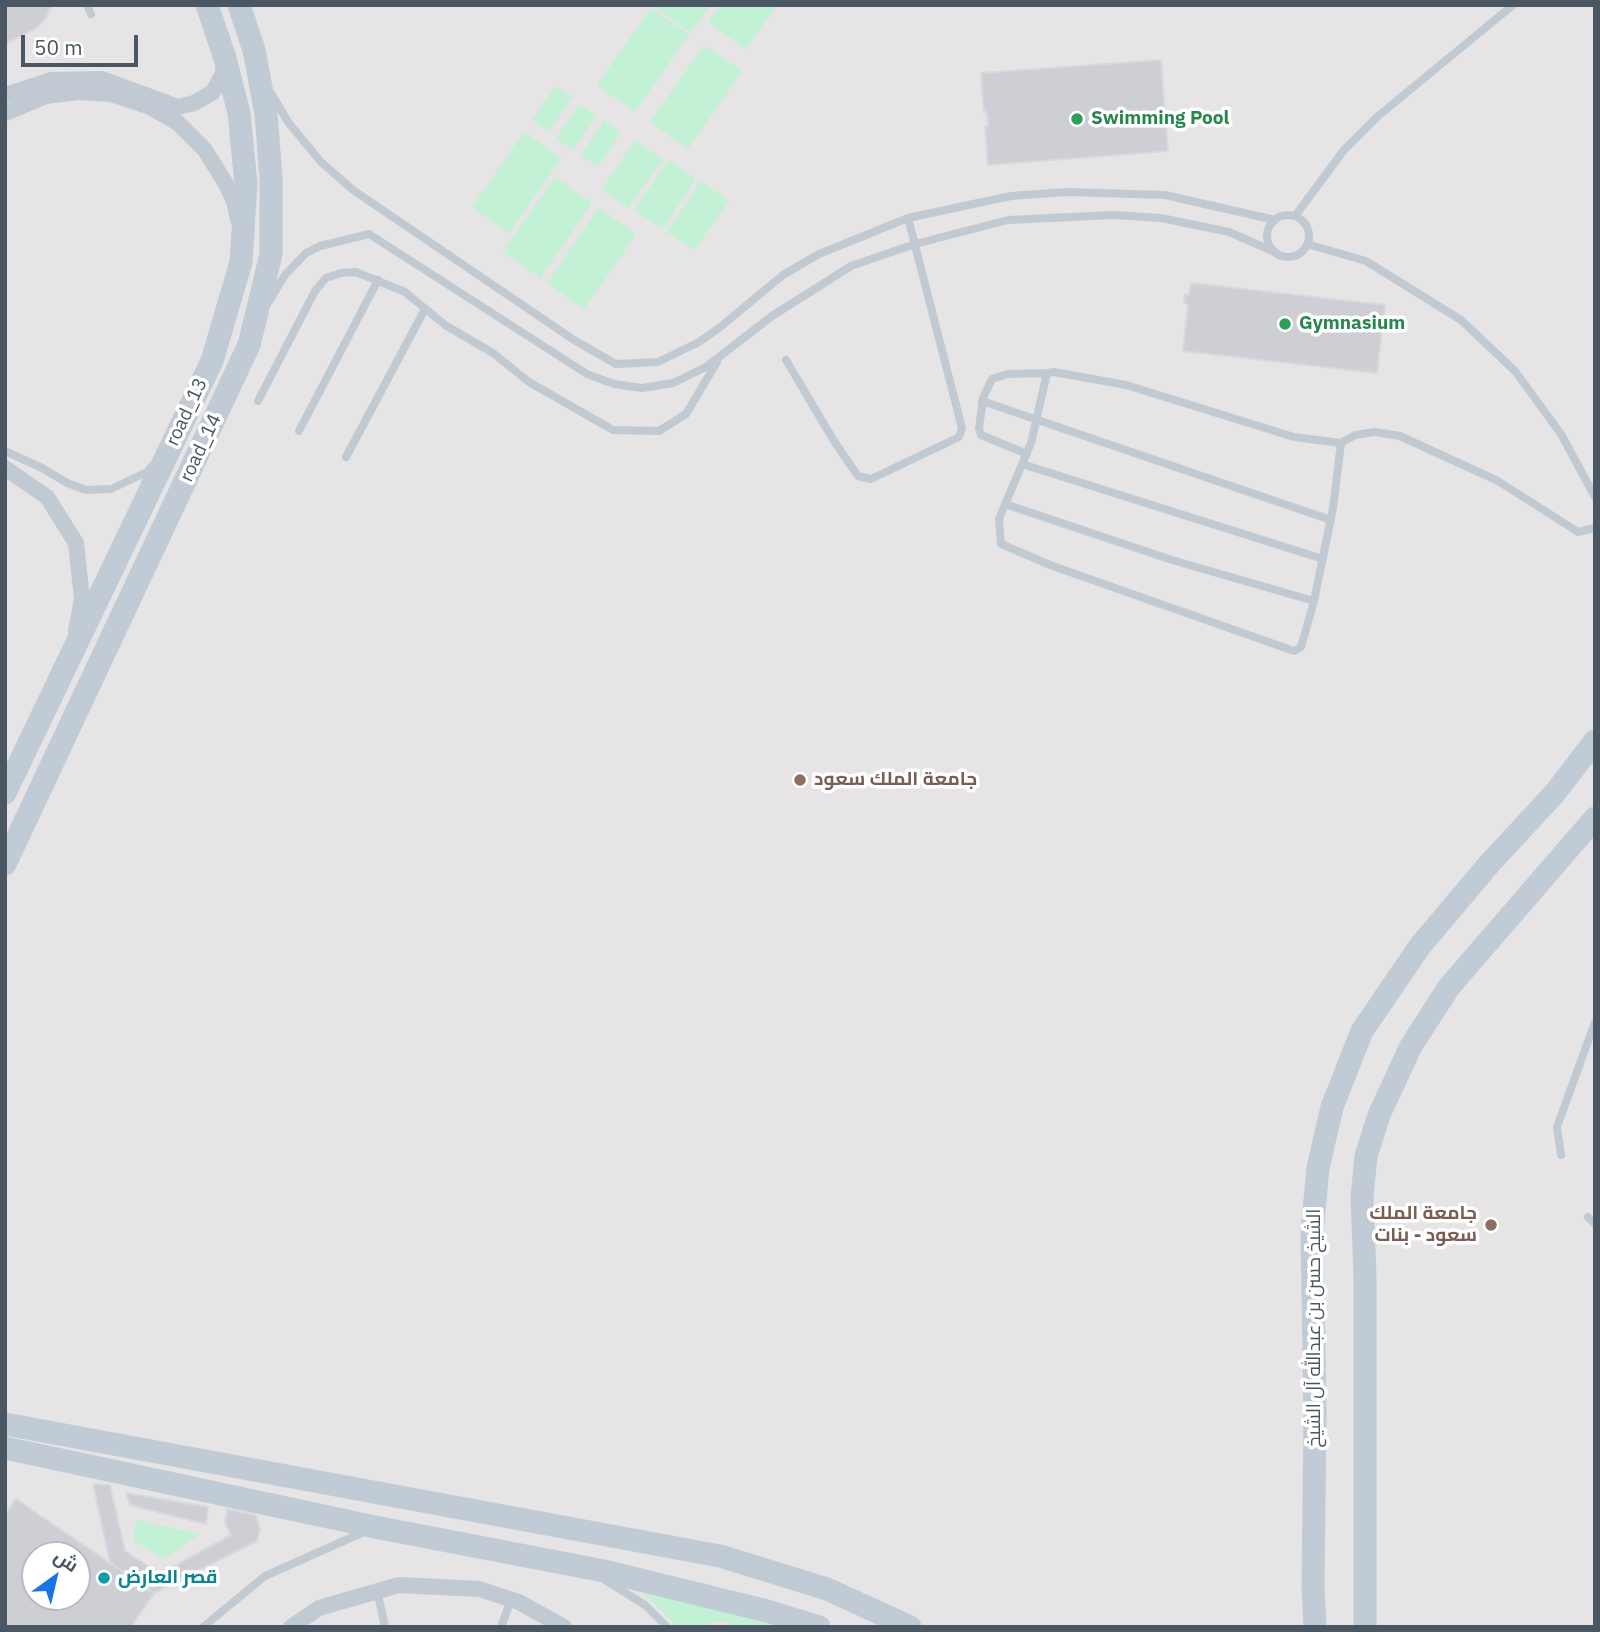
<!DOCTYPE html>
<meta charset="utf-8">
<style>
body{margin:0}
#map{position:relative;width:1600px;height:1632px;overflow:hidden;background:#f5f3f3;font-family:"IBM Plex Sans",Cairo,sans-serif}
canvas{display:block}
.frame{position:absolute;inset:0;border:7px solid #4a5661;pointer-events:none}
.north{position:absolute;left:21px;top:1541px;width:70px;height:70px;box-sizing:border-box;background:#fff;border:2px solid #b7bbc0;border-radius:50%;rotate:34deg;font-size:19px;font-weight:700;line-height:28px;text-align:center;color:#4a5661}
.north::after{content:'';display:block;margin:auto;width:24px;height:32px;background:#1a73e8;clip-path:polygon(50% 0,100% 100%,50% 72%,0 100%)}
.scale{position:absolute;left:21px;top:35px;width:117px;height:32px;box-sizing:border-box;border:4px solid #4a5661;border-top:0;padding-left:9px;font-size:21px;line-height:24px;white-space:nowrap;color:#4a5661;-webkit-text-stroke:5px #fff;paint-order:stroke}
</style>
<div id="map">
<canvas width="1600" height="1632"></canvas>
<div class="frame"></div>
<div class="north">ش</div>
<div class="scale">50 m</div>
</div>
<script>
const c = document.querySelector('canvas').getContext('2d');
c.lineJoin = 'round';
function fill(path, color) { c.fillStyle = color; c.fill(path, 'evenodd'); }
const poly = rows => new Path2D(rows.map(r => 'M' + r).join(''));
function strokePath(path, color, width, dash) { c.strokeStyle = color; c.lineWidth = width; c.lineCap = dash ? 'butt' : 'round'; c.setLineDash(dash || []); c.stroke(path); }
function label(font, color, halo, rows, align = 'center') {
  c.font = font + ' "IBM Plex Sans",Cairo,sans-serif'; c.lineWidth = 7; c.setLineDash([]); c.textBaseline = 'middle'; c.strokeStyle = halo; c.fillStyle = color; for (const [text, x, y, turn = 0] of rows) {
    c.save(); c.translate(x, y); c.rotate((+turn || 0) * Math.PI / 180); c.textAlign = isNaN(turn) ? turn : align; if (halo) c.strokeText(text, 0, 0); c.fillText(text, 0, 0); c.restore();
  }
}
fill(poly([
 [5,5,1595,5,1595,1627,5,1627],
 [35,1555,77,1555,77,1597,35,1597]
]), '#e6e4e5');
fill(poly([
 [653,5,710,5,691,33],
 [720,5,777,5,746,49,708,22],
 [651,8,689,34,635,112,597,85],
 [704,45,742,71,688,149,650,122],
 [555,86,572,97,549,132,532,120],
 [579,104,596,116,573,150,556,139],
 [604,121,621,132,598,167,581,155],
 [524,132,561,158,509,233,472,207],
 [635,140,663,159,628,208,601,190],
 [669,160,696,179,662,229,634,210],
 [555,177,592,203,540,278,503,252],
 [701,181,729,201,694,250,667,232],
 [599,208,636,234,584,309,547,283],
 [136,1520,200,1534,164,1559,134,1541],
 [641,1590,781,1623,777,1627,733,1627,728,1621,708,1623,705,1627,677,1627]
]), '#c3f1d5');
const building = poly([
 [5,5,52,5,45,19,35,29,5,44,5,5],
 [1161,60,1168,151,988,165,985,126,988,126,987,112,984,112,981,73,1161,60],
 [1191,283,1385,305,1377,373,1183,351,1188,304,1184,303,1185,294,1189,295,1191,283],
 [93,1484,110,1485,125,1551,160,1574,231,1535,225,1523,227,1509,256,1515,260,1530,257,1541,154,1593,110,1563,93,1484],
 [126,1493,208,1507,206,1524,130,1505,126,1493],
 [16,1499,154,1593,131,1627,5,1627,5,1515,16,1499],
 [35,1555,77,1555,77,1597,35,1597,35,1555]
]);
fill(building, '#cdcfd5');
strokePath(building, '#d7d9de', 2);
strokePath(poly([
 [87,5,91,14],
 [271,93,288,122,321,162,353,190,574,340,616,364,658,362,699,342,719,328,783,275,819,254,908,218,959,207,1011,196,1067,192,1165,195,1275,220],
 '1267 236a21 21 0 1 1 42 0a21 21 0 1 1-42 0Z',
 [1295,216,1344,150,1377,117,1513,5],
 [1307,244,1366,261,1461,320,1515,371,1561,434,1595,497],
 [268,303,285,275,306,253,320,246,369,234,587,374,614,384,642,388,673,383,706,367,772,316,851,266,915,244,1008,220,1114,215,1161,218,1229,232,1275,252],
 [786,360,834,441,858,476,871,479,959,437,962,428,908,218],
 [258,401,315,291,326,278,341,273,356,272,405,292,445,325,493,353,529,382,613,430,659,431,686,414,717,362],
 [982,401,1331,520],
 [299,431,378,280],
 [1341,443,1333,508,1314,601,1301,647,1294,651,1050,565,1001,544,999,519,1031,443,1047,373,1054,372,1126,385,1294,437,1341,443,1355,435,1375,432,1400,436,1498,481,1578,532,1595,528],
 [5,451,42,468,67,483,86,490,111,489,147,472,152,466],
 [1027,454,981,435,979,428,983,398,992,379,1008,374,1047,373],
 [346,457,425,309],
 [1022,464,1323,559],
 [1005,504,1172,560,1314,601],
 [1561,1155,1557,1127,1595,1022],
 [1588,1217,1595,1224],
 [605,1580,645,1605,667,1627],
 [377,1590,385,1627],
 [203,1627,265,1576,366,1531],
 [501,1627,511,1600]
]), '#c1cad2', 8);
strokePath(poly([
 [5,95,51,80,102,79,178,107,194,103,213,92,222,75,225,60],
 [5,113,46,96,78,92,111,94,150,107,178,123,205,150,226,184,234,201,238,219],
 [5,468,47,497,76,543,82,599,76,631],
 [291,1627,319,1608,399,1585,479,1589,519,1602,564,1627]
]), '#c1cad2', 16);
strokePath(poly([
 [5,793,212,361,241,262,246,184,239,113,225,58,207,5],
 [5,864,249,345,271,254,271,178,266,114,254,50,239,5],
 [5,1424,720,1556,827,1589,910,1627],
 [5,1448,375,1527,604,1571,767,1611,819,1627],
 [1315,1627,1313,1587,1315,1414,1312,1232,1318,1168,1332,1107,1362,1031,1420,946,1490,863,1554,794,1595,741],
 [1365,1627,1365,1277,1362,1197,1366,1156,1379,1115,1411,1046,1449,987,1595,818]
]), '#c1cbd6', 23);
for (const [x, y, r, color] of [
 [1077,119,7,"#2e9e5b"],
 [1285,324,7,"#2e9e5b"],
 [800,780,7,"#8d6e63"],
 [1491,1225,7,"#8d6e63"],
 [104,1578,7,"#0f9aa8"]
]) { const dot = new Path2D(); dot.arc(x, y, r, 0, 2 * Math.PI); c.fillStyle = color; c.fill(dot); strokePath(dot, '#fff', 2.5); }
label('bold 19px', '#27864d', '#fff', [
 ["Swimming Pool",1091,119],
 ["Gymnasium",1299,324]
], 'left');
label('19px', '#4a5661', '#fff', [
 ["road_13",187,412,-65],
 ["road_14",201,448,-65],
 ["الشيخ حسن بن عبدالله آل الشيخ",1315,1328,-90]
]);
label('bold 19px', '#785e54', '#fff', [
 ["جامعة الملك سعود",814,780],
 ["جامعة الملك",1477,1214,"right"],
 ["سعود - بنات",1477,1236,"right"]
], 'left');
label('bold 19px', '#0d838f', '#fff', [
 ["قصر العارض",118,1578]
], 'left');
</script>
